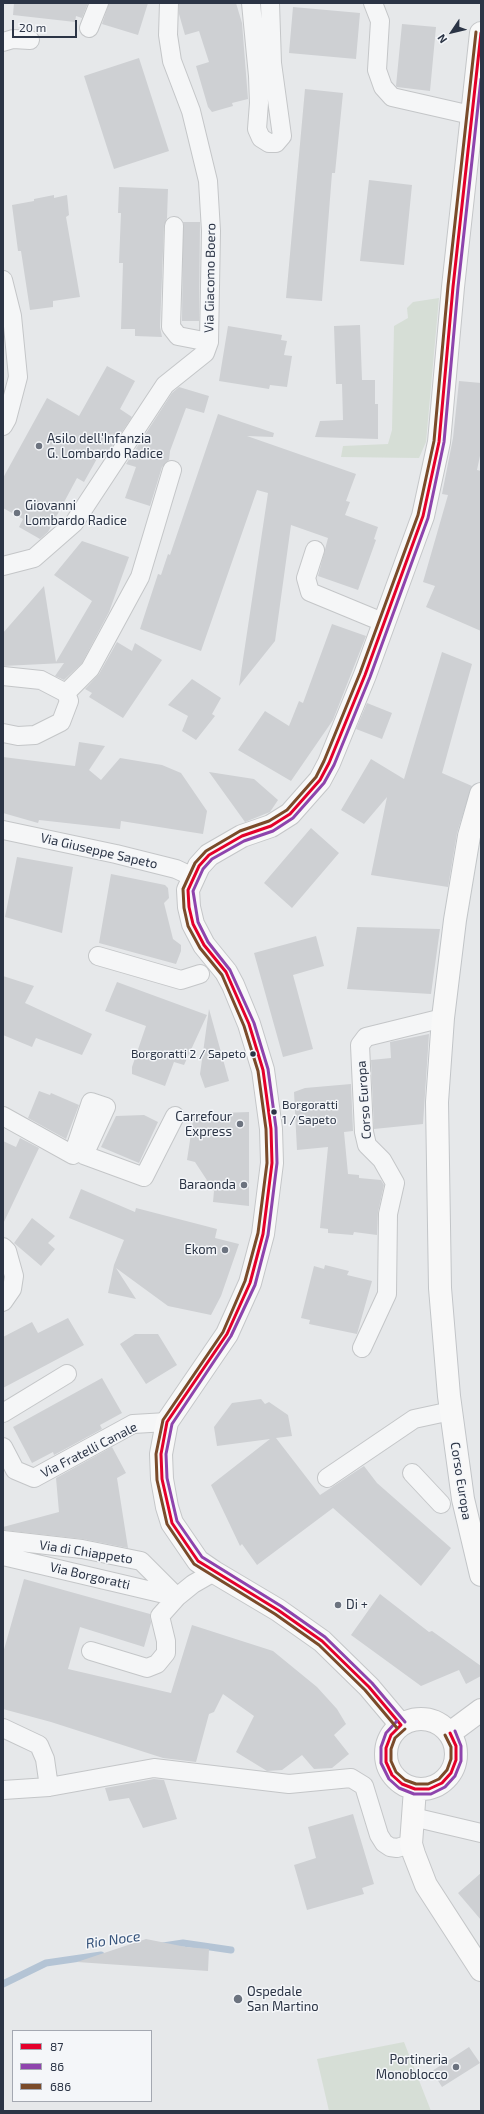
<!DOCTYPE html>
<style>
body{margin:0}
#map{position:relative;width:484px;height:2114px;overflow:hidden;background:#e6e8ea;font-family:"Exo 2",sans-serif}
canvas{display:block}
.frame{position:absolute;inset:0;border:4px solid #2b3445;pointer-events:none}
.legend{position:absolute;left:12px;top:2030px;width:140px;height:72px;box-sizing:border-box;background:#f4f6f9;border:1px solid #a4a8b1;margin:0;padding:5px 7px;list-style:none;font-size:12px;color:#2b3445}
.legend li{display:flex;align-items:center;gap:8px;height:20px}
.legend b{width:20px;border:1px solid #a4a8b1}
.north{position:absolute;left:432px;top:12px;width:40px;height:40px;-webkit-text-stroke:3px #f4f6f9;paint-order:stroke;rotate:235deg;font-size:11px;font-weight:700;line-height:16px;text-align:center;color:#2b3445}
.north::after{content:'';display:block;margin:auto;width:14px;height:18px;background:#2b3445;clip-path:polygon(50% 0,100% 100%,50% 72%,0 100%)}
.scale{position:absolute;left:12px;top:20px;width:65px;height:18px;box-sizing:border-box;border:2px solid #2b3445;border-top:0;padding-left:5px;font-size:12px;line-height:14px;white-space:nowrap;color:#2b3445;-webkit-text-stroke:3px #f4f6f9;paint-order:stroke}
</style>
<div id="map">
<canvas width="484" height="2114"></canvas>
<div class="frame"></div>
<ul class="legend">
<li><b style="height:5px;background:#e4002b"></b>87</li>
<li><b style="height:5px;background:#8e44ad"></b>86</li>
<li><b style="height:5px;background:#7a4b2a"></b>686</li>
</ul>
<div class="north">N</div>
<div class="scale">20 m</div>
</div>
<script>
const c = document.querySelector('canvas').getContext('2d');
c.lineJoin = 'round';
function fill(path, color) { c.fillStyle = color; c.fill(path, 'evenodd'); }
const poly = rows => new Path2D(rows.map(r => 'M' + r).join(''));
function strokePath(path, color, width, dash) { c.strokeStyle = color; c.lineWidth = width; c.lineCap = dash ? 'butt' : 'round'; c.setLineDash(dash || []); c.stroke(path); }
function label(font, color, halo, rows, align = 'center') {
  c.font = font + ' "Exo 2",sans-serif'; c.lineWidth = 3; c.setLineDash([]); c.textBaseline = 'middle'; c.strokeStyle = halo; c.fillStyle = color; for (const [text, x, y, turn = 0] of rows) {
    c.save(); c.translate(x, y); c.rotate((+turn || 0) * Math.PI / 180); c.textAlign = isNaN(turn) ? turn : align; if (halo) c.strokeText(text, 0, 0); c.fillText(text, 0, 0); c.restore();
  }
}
fill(poly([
 [439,298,426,442,419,458,341,457,343,446,388,444,392,430,394,326,408,318,407,308,413,302],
 [404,2042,431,2111,329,2111,317,2059]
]), '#d6ded6');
strokePath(poly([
 [163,1946,183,1943,231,1950],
 [3,1984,46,1963,101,1955]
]), '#b4c4d5', 7);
fill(poly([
 [14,3,88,3,82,18,76,16,75,22,13,15],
 [109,3,148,3,138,35,102,24],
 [179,3,236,3,242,23,248,99,232,103,233,106,212,112,208,107,196,66,209,62,199,31,185,35,179,14],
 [293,7,360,13,356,59,289,53],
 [402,24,436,27,430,91,397,87,396,86],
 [139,58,169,151,114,169,84,76],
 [305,89,343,93,335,173,332,173,322,301,286,298],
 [369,180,412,185,404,265,360,261],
 [119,187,168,189,167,218,164,226,160,327,162,337,135,336,135,329,121,329,123,263,119,263,121,213,118,213],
 [54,195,54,198,67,195,69,215,66,217,80,297,53,301,53,307,30,310,21,251,18,251,12,205,34,201,34,199],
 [183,222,200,222,199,321,182,321],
 [360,325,362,380,375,380,375,404,378,404,378,439,315,437,320,421,343,420,342,384,336,384,334,326],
 [228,326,282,335,281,340,287,341,284,355,292,356,287,387,270,385,269,389,219,381],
 [107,366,135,381,120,409,132,417,105,457,99,455,84,482,77,478,48,532,40,539,19,527,23,519,3,508,3,478,47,398,79,416],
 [459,381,481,383,481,451,477,470,481,471,481,631,426,607,435,586,423,582,448,495,442,494,453,438],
 [179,387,209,396,204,413,186,408,170,451,169,460,162,467,150,506,125,498,136,467,126,464,172,393],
 [218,414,274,433,273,437,247,436,356,474,346,501,350,502,345,515,378,527,374,539,376,540,358,590,318,576,328,538,291,525,275,641,239,686,268,493,257,490,201,651,140,629,158,574,161,575,168,554,170,555],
 [82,541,129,557,109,612,82,663,64,680,55,676,64,663,3,666,3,633,44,586,56,662,92,601,54,575],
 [332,624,366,636,333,720,291,781,238,750,265,711,289,726,299,701,303,703],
 [117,642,132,651,135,643,162,660,123,718,89,697,92,693,85,689,99,674],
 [442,652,472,664,442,773,472,786,457,833,448,887,371,875,387,797,364,824,341,810,371,759,404,779],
 [192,679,221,698,212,714,215,716,196,740,182,731,188,716,168,705],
 [367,703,392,713,382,739,356,729],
 [79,742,105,746,89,770,101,780,120,758,162,765,181,773,207,811,203,834,121,821,120,829,39,820,38,823,3,813,3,757,75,766],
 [209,772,254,779,278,800,270,812,245,822],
 [311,828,339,853,292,908,264,883],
 [17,857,73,867,62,933,5,917],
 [111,874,165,885,168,888,169,898,164,903,173,939,181,945,181,951,176,964,99,943],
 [357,927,440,929,431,994,347,989],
 [316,936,324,966,293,975,313,1049,283,1057,254,953],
 [3,976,34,986,25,1003,92,1034,82,1055,36,1038,32,1047,3,1035],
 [117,982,207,1015,184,1065,174,1062,165,1086,132,1074,132,1067,146,1026,105,1011],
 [209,1009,229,1081,205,1088,200,1074],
 [429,1034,423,1124,374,1129,371,1060,391,1058,390,1042],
 [351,1084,353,1131,344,1132,348,1174,359,1175,359,1178,381,1180,384,1185,378,1212,377,1235,354,1232,353,1235,328,1233,328,1229,320,1228,328,1147,297,1150,294,1092,305,1088],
 [39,1091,50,1095,51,1093,79,1105,66,1139,28,1118],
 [249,1112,249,1206,213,1202,214,1191,195,1162,187,1160,194,1114],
 [144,1115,158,1122,139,1163,101,1147,116,1116],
 [20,1138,39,1148,3,1224,3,1141,16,1147],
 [81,1189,135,1212,136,1208,217,1229,215,1238,239,1244,221,1296,211,1315,168,1306,116,1268,136,1299,108,1293,114,1265,124,1240,69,1218],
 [32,1218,55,1236,48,1243,55,1249,41,1266,14,1243],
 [325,1265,349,1271,347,1275,372,1281,357,1334,309,1324,310,1320,301,1318,314,1266,324,1269],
 [68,1318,84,1345,3,1388,3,1337,32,1322,38,1333],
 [135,1334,158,1334,177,1365,146,1384,120,1344],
 [102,1378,122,1413,100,1425,102,1429,54,1455,53,1452,32,1463,13,1427],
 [261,1399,265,1404,269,1402,288,1415,292,1436,276,1438,320,1495,364,1466,377,1483,451,1548,421,1586,333,1508,257,1565,242,1544,240,1546,211,1485,270,1439,217,1446,214,1427,232,1403],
 [112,1447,126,1473,117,1478,128,1548,83,1539,3,1530,3,1527,59,1512,56,1478],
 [24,1579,150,1614,151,1623,144,1647,80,1627,68,1669,171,1693,192,1625,273,1651,317,1687,337,1709,346,1724,334,1735,349,1754,332,1768,314,1769,302,1755,282,1770,267,1771,236,1752,254,1716,223,1694,214,1712,209,1714,196,1762,163,1758,51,1722,3,1709,3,1653],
 [380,1594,429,1632,432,1631,481,1666,481,1676,466,1684,459,1670,421,1686,351,1635],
 [154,1779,164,1780,177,1819,143,1828,129,1798,109,1801,105,1788],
 [353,1814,374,1884,362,1888,364,1894,307,1910,294,1865,316,1858,308,1827],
 [481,1873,481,1920,458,1893],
 [146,1939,186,1947,209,1949,208,1971,77,1962],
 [469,2047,480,2063,442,2087,432,2071]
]), '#ced0d3');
const street = poly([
 [251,3,258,76,259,103,257,129,261,138,269,143,276,143,282,136,272,63,270,3],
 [373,3,380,21,377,70,383,87,392,97,471,115],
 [89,28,99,3],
 [3,42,13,39,30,40],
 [174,226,171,327,178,336,209,342],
 [3,280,12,316,18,377,7,419,3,426],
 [315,550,306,578,310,592,385,623],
 [3,566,34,558,74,523,165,385,205,353,209,342,211,231,208,181,191,111,172,61,168,35,169,3],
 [3,676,41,680,66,693,69,701,61,722,35,735,18,736,3,733],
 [66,693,90,669,140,577,172,470],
 [3,830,116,854,176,869,193,877],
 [98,956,181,980,200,974],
 [3,1116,73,1155,91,1102,106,1107,84,1155,144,1177,175,1116],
 [3,1247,7,1251,14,1276,12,1289,3,1302],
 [362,1348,387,1294,388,1214,395,1183,382,1160,367,1145,364,1132,360,1045,366,1037,443,1018],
 [3,1413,67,1374],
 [3,1447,15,1470,34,1478,133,1424,167,1422],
 [412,1473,441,1504],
 [327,1478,414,1419,451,1411],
 [3,1540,82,1549,141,1561,177,1597,160,1616,166,1641,166,1653,157,1664,147,1668,91,1651],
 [3,1556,177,1597,193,1584,214,1572],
 [3,1728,39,1745,45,1759,49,1787],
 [3,1790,49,1787,154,1768,289,1784,351,1778,364,1786,379,1835,384,1843,390,1847,397,1848,411,1844],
 [413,1817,481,1833]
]);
const secondary = poly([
 '386 1754a35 35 0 1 1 70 0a35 35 0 1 1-70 0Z',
 [401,1725,369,1687,322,1641,278,1610,214,1572,198,1561,172,1523,167,1507,162,1479,161,1454,167,1422,227,1334,250,1283,263,1234,272,1163,271,1129,263,1070,249,1024,233,985,226,972,204,945,193,924,189,907,188,890,199,866,209,855,242,836,271,826,290,814,320,780,329,763,365,675,423,516,439,442,453,287,481,33],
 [450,1733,481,1710],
 [415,1789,411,1844,414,1854,426,1885,481,1970]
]);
const primary = poly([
 [481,794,469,836,455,920,443,1018,437,1102,440,1288,449,1396,463,1499,481,1575]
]);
strokePath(street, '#c4c6c8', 20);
strokePath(secondary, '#c4c6c8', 24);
strokePath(primary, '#c2c5c8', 24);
strokePath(street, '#f5f6f7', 18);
strokePath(secondary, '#f8f8f8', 22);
strokePath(primary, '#f8f8f8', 22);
strokePath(poly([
 [401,1725,369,1687,322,1641,278,1610,198,1561,172,1523,162,1479,161,1454,167,1422,227,1334,250,1283,263,1234,272,1163,271,1129,263,1070,249,1024,226,972,204,945,193,924,189,907,188,890,199,866,209,855,242,836,271,826,290,814,320,780,329,763,365,675,423,516,439,442,453,287,481,33],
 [401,1725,391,1735,386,1748,386,1762,392,1775,402,1784,415,1789,429,1789,442,1783,451,1773,456,1760,456,1746,450,1733]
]), '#e4002b', 3);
strokePath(poly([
 [397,1721,386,1733,381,1747,381,1763,389,1779,399,1788,414,1794,431,1794,445,1787,455,1776,461,1761,461,1746,455,1731],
 [405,1722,372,1683,325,1637,281,1606,202,1557,177,1521,167,1478,166,1454,172,1424,231,1336,255,1285,268,1235,277,1163,276,1128,268,1069,254,1023,230,970,208,942,198,922,193,891,203,869,212,859,244,841,273,831,293,818,324,783,334,765,370,677,428,518,444,442,458,287,481,79]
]), '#8e44ad', 3);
strokePath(poly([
 [397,1728,365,1690,319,1645,275,1614,194,1564,167,1524,157,1480,156,1454,163,1420,223,1332,245,1281,258,1233,267,1163,266,1129,258,1071,244,1026,222,975,200,948,188,926,184,908,183,889,195,863,206,851,240,831,269,821,287,810,316,777,324,761,360,673,418,515,434,441,448,286,476,32],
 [405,1729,395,1738,391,1749,391,1761,396,1772,405,1780,416,1784,428,1784,439,1779,447,1770,451,1759,451,1747,445,1735]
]), '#7a4b2a', 3);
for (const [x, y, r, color] of [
 [39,446,4,"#6c737f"],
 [17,513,4,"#6c737f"],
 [253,1054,3.5,"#2b3445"],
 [274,1112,3.5,"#2b3445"],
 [240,1124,4,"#6c737f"],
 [244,1185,4,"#6c737f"],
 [225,1250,4,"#6c737f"],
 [338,1605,4,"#6c737f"],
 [238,1999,5,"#6c737f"],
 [456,2067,4,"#6c737f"]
]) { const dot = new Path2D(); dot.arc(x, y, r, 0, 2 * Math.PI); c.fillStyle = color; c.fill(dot); strokePath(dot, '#f4f6f9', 1.5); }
label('12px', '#2b3445', '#f4f6f9', [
 ["Borgoratti 2 / Sapeto",246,1054],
 ["Borgoratti",282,1105,"left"],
 ["1 / Sapeto",282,1120,"left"]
], 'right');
label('13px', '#2b3445', '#f4f6f9', [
 ["Via Giacomo Boero",210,278,-89],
 ["Via Giuseppe Sapeto",99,851,13],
 ["Corso Europa",364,1100,-94],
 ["Via Fratelli Canale",89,1450,-27],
 ["Corso Europa",461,1481,81],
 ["Via di Chiappeto",86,1552,9],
 ["Via Borgoratti",90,1576,13]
]);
label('13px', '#2b3445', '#f4f6f9', [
 ["Asilo dell'Infanzia",47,439],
 ["G. Lombardo Radice",47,454],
 ["Giovanni",25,506],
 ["Lombardo Radice",25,521],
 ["Carrefour",232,1117,"right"],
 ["Express",232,1132,"right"],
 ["Baraonda",236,1185,"right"],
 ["Ekom",217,1250,"right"],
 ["Di +",346,1605],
 ["Ospedale",247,1992],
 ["San Martino",247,2007],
 ["Portineria",448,2060,"right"],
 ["Monoblocco",448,2075,"right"]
], 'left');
label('italic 14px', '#34527a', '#f4f6f9', [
 ["Rio Noce",113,1940,-8]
]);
</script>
